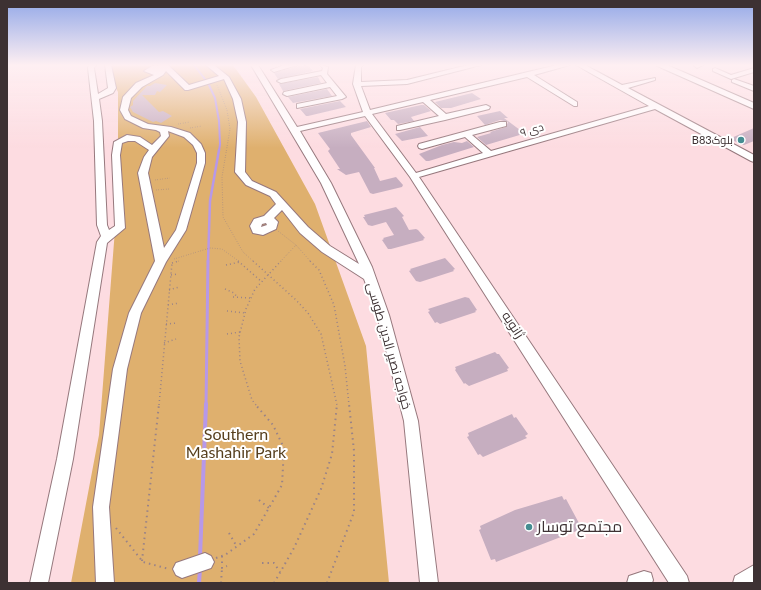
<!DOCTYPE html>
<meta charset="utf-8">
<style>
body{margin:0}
#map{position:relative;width:761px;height:590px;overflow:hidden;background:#fddce1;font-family:Lato,sans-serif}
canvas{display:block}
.frame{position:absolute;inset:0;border:8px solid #3d3133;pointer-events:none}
</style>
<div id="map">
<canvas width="761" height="590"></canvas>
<div class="frame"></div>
</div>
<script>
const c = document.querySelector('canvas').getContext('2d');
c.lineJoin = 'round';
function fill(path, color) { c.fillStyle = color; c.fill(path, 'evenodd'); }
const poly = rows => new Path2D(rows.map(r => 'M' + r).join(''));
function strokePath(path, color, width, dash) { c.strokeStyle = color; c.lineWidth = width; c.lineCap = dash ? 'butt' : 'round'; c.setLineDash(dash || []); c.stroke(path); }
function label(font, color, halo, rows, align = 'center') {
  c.font = font + ' Lato,Cairo,sans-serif'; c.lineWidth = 4; c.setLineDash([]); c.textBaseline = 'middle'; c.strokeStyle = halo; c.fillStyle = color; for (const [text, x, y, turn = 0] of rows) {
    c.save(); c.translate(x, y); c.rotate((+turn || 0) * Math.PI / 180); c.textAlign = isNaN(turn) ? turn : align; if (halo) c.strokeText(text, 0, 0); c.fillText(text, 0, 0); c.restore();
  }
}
fill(poly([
 [104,65,233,65,256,97,315,204,366,346,389,583,71,583,99,435,118,191,118,92]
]), '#dfb06e');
strokePath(poly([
 [194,65,208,83,215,98,219,121,220,144,219,151]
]), '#b798e8', 2);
strokePath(poly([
 [208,262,210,201,219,150]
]), '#b798e8', 2.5);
strokePath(poly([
 [206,405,208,261]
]), '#b798e8', 3);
strokePath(poly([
 [200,557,206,404],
 [199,583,200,569]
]), '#b798e8', 4);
fill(poly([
 [308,65,313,71,278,79,274,73,298,66],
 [318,77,321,83,283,91,279,84],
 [155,83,167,85,160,92,157,91,155,95,142,95,159,112,163,111,172,116,161,123,156,121,153,122,133,112,130,107,133,105,133,101,147,86,150,86],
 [327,89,332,96,293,103,288,97],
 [472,93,481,99,451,108,441,108,435,102],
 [340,101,346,107,308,116,306,116,300,109],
 [421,105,424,105,431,111,411,117,414,121,398,124,394,120,391,120,385,113],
 [500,111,508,118,504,118,524,133,522,133,523,134,486,145,477,137,491,133,490,132,506,127,508,122,500,120,485,125,477,116],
 [367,121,371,127,351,133,351,135,375,168,374,168,380,181,396,177,403,185,402,187,373,194,370,193,359,172,346,175,337,169,340,169,328,151,330,149,318,133],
 [420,127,428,136,402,141,395,134],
 [754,128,754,141,744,145,729,139],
 [467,141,474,147,429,161,426,161,419,154,442,145,454,142,462,143],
 [396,207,404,216,402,217,409,230,416,229,418,230,425,238,423,239,424,240,391,249,388,249,382,240,384,239,383,238,394,235,386,222,372,226,368,225,363,217,365,217,364,215],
 [445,258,455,269,453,270,454,271,420,282,416,281,409,271,411,270,410,269],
 [465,297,469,298,477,310,475,311,476,312,440,324,437,322,435,323,428,312,430,311,428,309],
 [495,352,497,354,499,354,509,368,507,369,508,371,469,386,465,383,464,384,455,370,456,369,455,367],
 [512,414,514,418,516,417,528,434,525,436,527,438,483,457,480,454,478,455,467,437,469,436,468,433],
 [562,496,564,500,566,499,580,525,576,526,579,530,496,562,495,559,491,560,479,530,481,529,480,526,515,510]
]), '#c6aec0');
const minor = poly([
 [89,65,96,65,94,68,98,94,108,88,105,65,111,65,116,88,113,93,99,99,102,121,107,225,109,230,115,226,112,155,114,142,127,135,140,137,152,145,161,136,160,132,156,130,143,128,125,119,120,110,123,97,136,83,154,75,144,71,152,66,168,65,189,85,219,76,206,65,214,65,229,77,241,99,246,122,245,172,252,181,276,192,308,227,330,246,359,264,321,183,251,65,258,65,297,127,363,112,353,84,356,65,363,65,361,67,361,82,407,80,468,65,481,65,407,84,361,86,370,110,557,65,570,65,534,75,577,102,577,106,574,106,527,77,430,100,446,114,486,105,490,107,489,109,445,120,400,130,397,130,397,126,439,116,423,102,372,114,416,173,483,153,465,137,422,149,419,148,418,146,419,144,500,122,506,122,506,126,472,135,491,151,649,106,576,65,585,65,622,85,655,78,655,80,628,88,754,155,754,162,751,161,655,109,419,177,687,576,689,583,669,583,410,177,365,116,300,131,331,183,372,267,389,315,418,421,438,583,420,583,404,421,377,315,364,279,322,252,300,233,282,210,274,218,278,222,276,229,263,235,253,233,250,226,254,219,264,216,276,204,270,196,246,185,235,172,238,122,233,99,224,79,188,90,185,90,166,71,163,75,142,87,131,98,128,110,131,116,148,124,171,127,190,133,201,144,205,153,205,163,186,230,166,262,141,313,127,369,109,507,114,583,96,583,93,507,113,369,129,313,155,261,138,173,144,157,149,150,135,141,128,141,122,143,120,155,125,228,107,243,73,459,48,583,30,583,57,459,97,242,101,236,97,225,94,121,88,68,89,65],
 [168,131,184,137,193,145,197,153,197,163,176,230,164,248,148,173,152,157,169,136,168,131],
 [266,223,267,225,261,227,262,224,266,223],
 [284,65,297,65,274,72,271,70,284,65],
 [320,65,328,67,327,74,346,97,342,99,297,108,297,104,337,96,330,87,287,96,283,94,284,92,327,83,321,75,281,83,277,81,281,79,322,71,323,68,320,65],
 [703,65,697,68,694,66,694,65,703,65],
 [715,68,731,75,754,68,754,72,731,79,713,71,713,69,715,68],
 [734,79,754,86,754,91,732,82,732,80,734,79],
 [205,553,211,556,214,562,211,568,182,578,176,575,173,569,176,563,205,553],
 [754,565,754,583,733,583,735,576,754,565],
 [644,571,651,573,653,580,652,583,627,583,629,576,644,571]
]);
const major = poly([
 [655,65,667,65,754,103,754,109,655,65]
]);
strokePath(minor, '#96787d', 2);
strokePath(major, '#96787d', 2);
strokePath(poly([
 [217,85,227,110,230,129,222,177,223,217,243,252,254,262],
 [178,124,190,122],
 [190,128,202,126],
 [155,180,170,178],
 [156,190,169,189],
 [278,231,296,245,280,262],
 [296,245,311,262],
 [174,259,210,248,222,249,240,262],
 [176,262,179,261]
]), '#9a8387', 1, [0.5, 2]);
strokePath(poly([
 [238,261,262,282],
 [253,261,296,300,308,313,321,334,337,405],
 [310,261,319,270,334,305,345,366,349,405],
 [172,263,179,261],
 [226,265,240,262],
 [171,275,178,274],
 [225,289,234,293,237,297],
 [169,290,179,287],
 [233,297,251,298],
 [168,305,179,303],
 [227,311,245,313],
 [166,324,177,323],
 [227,334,240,332],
 [164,343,176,339],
 [159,405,172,263],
 [256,405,252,400,240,361,239,337,246,309,255,289,281,261]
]), '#9a8387', 1.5, [1, 3]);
strokePath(poly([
 [259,500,269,508],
 [116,528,143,562,169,569],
 [229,533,237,547],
 [222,556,222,568,227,566],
 [216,558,225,555,254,534,282,485,284,448,273,425,255,404],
 [142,561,159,404],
 [262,563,274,563,280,572],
 [221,583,222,568],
 [274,583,294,548,321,489,332,454,337,404],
 [327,583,354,512,354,451,349,404]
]), '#9a8387', 2, [1.5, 4]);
fill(minor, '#fff');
fill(major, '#fff');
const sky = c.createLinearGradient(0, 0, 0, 148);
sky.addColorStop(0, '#94a9e8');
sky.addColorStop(0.44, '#feeff2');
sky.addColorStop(1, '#feeff200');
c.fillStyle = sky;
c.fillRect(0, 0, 761, 148);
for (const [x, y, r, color] of [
 [741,140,4,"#458d92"],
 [529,527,4,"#458d92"]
]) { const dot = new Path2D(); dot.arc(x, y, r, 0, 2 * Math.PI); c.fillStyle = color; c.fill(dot); strokePath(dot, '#fff', 1.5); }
label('11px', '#3d3133', '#fff', [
 ["۹ دی",532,130,-16]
]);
label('11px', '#3d3133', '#fff', [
 ["B83بلوک",733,140]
], 'right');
label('13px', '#3d3133', '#fff', [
 ["ژانویه",513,325,57],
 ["خواجه نصیر الدین طوسی",389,346,74]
]);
label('16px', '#573f1d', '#fff', [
 ["Southern",236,435],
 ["Mashahir Park",236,453]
]);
label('16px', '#3d3133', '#fff', [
 ["مجتمع توسار",537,527]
], 'left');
</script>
